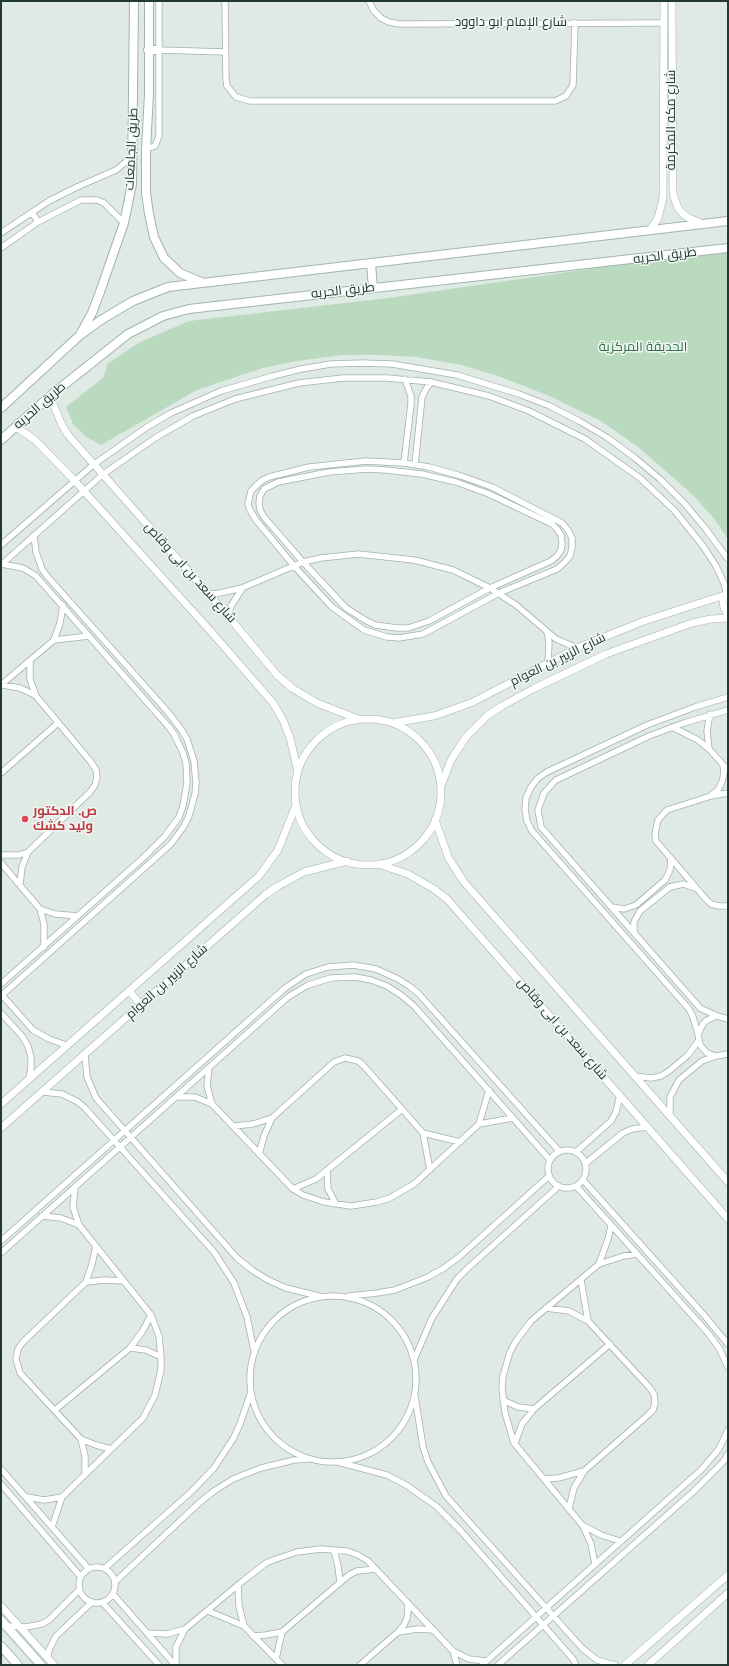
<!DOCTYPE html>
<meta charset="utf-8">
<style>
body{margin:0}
#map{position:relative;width:729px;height:1666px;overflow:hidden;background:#e0eae5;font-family:"Varela Round",sans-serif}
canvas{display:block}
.frame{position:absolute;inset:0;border:2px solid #223931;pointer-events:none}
</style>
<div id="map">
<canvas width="729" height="1666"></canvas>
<div class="frame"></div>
</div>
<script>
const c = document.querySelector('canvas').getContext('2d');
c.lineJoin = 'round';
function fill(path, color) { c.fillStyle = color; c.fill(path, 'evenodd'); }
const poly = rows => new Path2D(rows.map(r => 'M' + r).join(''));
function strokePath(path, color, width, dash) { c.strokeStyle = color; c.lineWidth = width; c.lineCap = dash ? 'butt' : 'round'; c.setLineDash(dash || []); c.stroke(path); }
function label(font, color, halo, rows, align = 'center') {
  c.font = font + ' "Varela Round",Cairo,sans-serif'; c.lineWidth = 3; c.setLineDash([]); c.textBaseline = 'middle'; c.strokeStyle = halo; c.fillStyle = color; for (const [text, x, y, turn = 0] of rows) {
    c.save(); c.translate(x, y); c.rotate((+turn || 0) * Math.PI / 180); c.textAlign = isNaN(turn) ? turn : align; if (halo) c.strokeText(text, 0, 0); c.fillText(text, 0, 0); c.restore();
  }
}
fill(poly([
 [728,251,728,539,715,520,694,496,638,447,601,421,547,395,498,376,461,365,416,357,381,355,342,355,297,361,263,368,197,390,101,445,86,437,73,424,66,407,103,378,108,363,140,342,189,321,388,298,651,260]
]), '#badac0');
const minor = poly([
 [225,1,226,79,227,86,236,97,250,101,555,101,566,96,573,85,575,23],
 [369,1,374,11,381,18,389,22,399,24,664,23],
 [159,50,225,52],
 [146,149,155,146,159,136,159,1],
 [32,212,38,222],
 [1,233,49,201,77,187,116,170,133,156],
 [1,248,38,222,81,200,97,200,104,203,124,223],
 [366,461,404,463,429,467,461,476,492,487,562,523,568,530,572,538,572,548,570,556,564,563,557,569,499,593,423,634,399,638,387,637,364,630,332,607,294,566,256,520,250,510,248,504,251,491,261,481,269,477,309,467,366,461],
 [404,463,411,404,411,396,405,379],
 [415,465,422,397,426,389,431,382],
 [367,469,386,470,422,474,456,482,489,494,552,524,557,529,561,535,562,543,561,550,557,556,551,561,490,588,429,621,408,628,397,628,375,625,365,620,346,608,303,562,264,517,260,510,259,503,260,496,264,489,278,482,329,472,367,469],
 [1,545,93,465,147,427,171,413,221,391,273,376,301,369,331,364,362,363,392,364,457,375,519,394,550,406,579,421,608,438,635,458,660,479,684,503,705,528,728,559],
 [1,565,102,475,155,438,193,416,235,399,299,383,343,378,387,378,431,382,489,396,529,411,585,439,640,478,674,510,703,546,716,566,724,583,726,592],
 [208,594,220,593,242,588,303,562,321,558,358,554,414,560,453,570,490,588,516,605,556,639,577,648],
 [228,616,231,606,242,589],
 [547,632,549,642,548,663],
 [54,640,89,636],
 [1,685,54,640,60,623,63,605],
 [2,685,20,688,35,695],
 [672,727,698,740,709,749,728,770],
 [709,749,707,731,710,714],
 [1,773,58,723],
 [728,793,711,796,667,810,658,820,655,834,656,841,705,898,711,904,719,906,728,906],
 [711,795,718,790,722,782,724,773,723,765],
 [1,855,19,855,28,852],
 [1,863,40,909,44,924,44,947],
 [20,884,22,867,28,852,90,792,95,785,97,778,96,770,91,762,36,696,30,679,30,661],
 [612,907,624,909,636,905,665,880,670,870,671,859],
 [40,909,55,914,78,916],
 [634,933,634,922,640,911,670,887,683,884,696,888],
 [1,984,144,857,165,836,179,817,183,806,187,783,186,763,183,753,174,734,168,726,36,576,23,568,1,564],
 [1,994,33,1030,49,1039,66,1045],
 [1,996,171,844,184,826,189,816,195,794,196,783,194,761,187,739,181,729,167,711,47,576,42,569,36,552,34,535],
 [1,1013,22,1036,28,1046,31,1057,31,1068,29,1079],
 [717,1016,700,1008,694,1001,541,827,538,810,544,793,556,780,649,736,684,723,728,710],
 [728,1019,717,1016,707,1020,703,1024,698,1034,700,1045,707,1053,716,1056,728,1054],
 [698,1034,693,1017,689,1009,532,831,527,821,525,809,526,798,531,787,538,778,547,772,647,725,695,707,728,697],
 [85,1055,87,1077,96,1098,237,1258,252,1270,268,1280,286,1288,319,1296],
 [209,1068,207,1086,212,1104,293,1189,303,1195,324,1202,351,1206,377,1202,390,1198,414,1184,479,1124,489,1090],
 [635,1076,651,1078,661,1076,669,1071,688,1055,699,1040],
 [43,1092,62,1094,78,1102,85,1108,214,1252,234,1283,247,1317,254,1351],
 [176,1097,195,1097,212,1104],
 [670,1117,670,1097,679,1080,702,1061,716,1056],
 [479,1124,513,1118],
 [234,1126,253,1124,272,1118],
 [423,1133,430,1170],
 '548 1169a19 19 0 1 1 38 0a19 19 0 1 1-38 0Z',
 [576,1152,611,1121,616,1112,620,1095],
 [259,1154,264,1136,272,1118,334,1062,345,1058,358,1061,363,1065,423,1133,460,1142],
 [586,1163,623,1133,632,1129,647,1127],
 [327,1171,328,1189,336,1204],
 [583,1180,704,1315,728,1344],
 [576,1186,708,1333,719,1348,728,1367],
 [293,1189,316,1179,401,1110],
 [42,1216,61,1218,79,1225],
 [1,1241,285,988,306,974,328,967,353,965,376,969,398,979,409,986,418,993,559,1151],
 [96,1246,92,1264,86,1282,23,1342,18,1349,16,1359,20,1373,81,1439,96,1445,111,1449],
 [1,1253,288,997,308,985,331,978,355,977,371,980,387,986,401,995,414,1006,550,1160],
 [599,1264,608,1239,611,1226],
 [581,1280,588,1321],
 [86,1282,105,1280,123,1281],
 [349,1296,377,1293,395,1290,428,1277,444,1268,459,1257,549,1176],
 '250 1379a83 83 0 1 1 166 0a83 83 0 1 1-166 0Z',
 [546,1308,569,1311,588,1321,649,1387,654,1394,655,1403,653,1410,648,1415,584,1471,574,1488,569,1508],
 [130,1348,146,1350,161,1357],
 [414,1360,432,1318,457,1279,468,1268,559,1186],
 [415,1396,423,1447,428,1462,446,1496,582,1648,597,1660,615,1665],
 [503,1400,518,1407,534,1409],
 [55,1410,130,1348,142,1332,151,1315],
 [81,1439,85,1456,85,1474],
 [515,1443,522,1424,534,1409,610,1344],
 [341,1463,387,1475,406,1485,436,1506,460,1530,573,1659,576,1665],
 [1,1469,88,1568],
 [544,1479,558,1478,584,1471],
 [1,1484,80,1576],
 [27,1497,44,1500,62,1497],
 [584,1526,601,1535,620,1541],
 [52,1527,62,1497,143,1418,155,1395,161,1370,161,1357,159,1336,151,1315,79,1225,73,1207,75,1187],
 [334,1550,338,1566,340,1583],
 [595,1564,591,1544,583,1526,514,1443,505,1413,502,1388,503,1376,510,1352,516,1341,531,1321,599,1264,624,1256,637,1254],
 '79 1585a18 18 0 1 1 36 0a18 18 0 1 1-36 0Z',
 [105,1568,191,1492,214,1468,233,1439,240,1424,251,1392],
 [115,1582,199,1503,214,1491,233,1479,261,1468,294,1460,309,1459],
 [238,1586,239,1606,244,1626],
 [113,1594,175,1665],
 [102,1602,159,1665],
 [208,1611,244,1626,282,1665],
 [6,1626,26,1627,42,1624,49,1620,79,1590],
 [399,1632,417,1629,434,1630],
 [147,1633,167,1634,185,1629],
 [253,1636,266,1635,282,1632,349,1575,357,1571,376,1569],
 [453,1651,457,1665],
 [48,1658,49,1650,56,1636,92,1602],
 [276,1659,282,1632],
 [176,1665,176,1647,185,1629,244,1580,266,1563,276,1559,297,1552,321,1549,347,1551,358,1555,368,1561,453,1651,469,1659,486,1661],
 [360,1665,398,1632,404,1625,407,1618,408,1610,407,1602],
 [482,1665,701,1470,719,1449,728,1430],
 [498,1665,693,1492,723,1462,728,1454]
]);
const tertiary = poly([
 [672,1,673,194,678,208,683,214,689,218,703,224],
 [650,230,658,218,663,198,664,1],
 [50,396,61,423,68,435,228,616,277,675,292,688,317,703,358,719],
 [16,427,35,440,74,480,214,635,273,703,283,720,290,738,298,772],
 [728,590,723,601,724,608,728,615],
 '295 792a73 73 0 1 1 146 0a73 73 0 1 1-146 0Z',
 [392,723,434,716,454,709,473,702,577,648,644,621,725,595],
 [441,786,451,760,466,737,488,715,502,706,533,689,606,654,692,623,711,619,728,618],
 [435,820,449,859,464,882,728,1182],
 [378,864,408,874,434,889,447,899,728,1219],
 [129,991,141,1005],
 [1,1104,259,876,278,850,296,805],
 [1,1128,265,895,278,886,304,872,347,861],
 [1,1606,54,1665],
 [625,1665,728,1575],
 [648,1665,728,1593]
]);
const secondary = poly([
 [149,1,149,94,146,149,146,193,149,214,154,237,164,258,180,273,201,282],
 [148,50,159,50],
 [371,263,373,288],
 [81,333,92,313,100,292,124,223,132,184,134,1],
 [1,408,79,336,101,320,133,301,168,287,728,221],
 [1,440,50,396,128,334,163,316,189,309,728,248],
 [1,1620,41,1665],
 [1,1646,18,1665]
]);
strokePath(minor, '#a3b1ab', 7);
strokePath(tertiary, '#a3b1ab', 8);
strokePath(secondary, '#a0b5ac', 10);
strokePath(minor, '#fff', 5.5);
strokePath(tertiary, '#fff', 7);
strokePath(secondary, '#fff', 8);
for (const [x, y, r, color] of [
 [25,819,4,"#e0444e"]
]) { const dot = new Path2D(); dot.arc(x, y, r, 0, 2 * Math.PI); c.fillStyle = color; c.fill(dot); strokePath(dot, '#f0f7f3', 1.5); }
label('13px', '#223931', '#f0f7f3', [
 ["شارع الإمام ابو داوود",511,23],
 ["شارع مكه المكرمة",672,120,-90],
 ["طريق الجامعات",132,149,-87],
 ["طريق الحريه",665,256,-7],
 ["طريق الحريه",343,291,-6],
 ["طريق الحريه",40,406,-41],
 ["شارع سعد بن ابى وقاص",190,573,48],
 ["شارع الزبير بن العوام",558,660,-26],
 ["شارع الزبير بن العوام",167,982,-42],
 ["شارع سعد بن ابى وقاص",562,1029,49]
]);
label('13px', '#2e6e42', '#f0f7f3', [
 ["الحديقة المركزية",643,348]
]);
label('bold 13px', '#be3a42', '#f0f7f3', [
 ["ص. الدكتور",33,812],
 ["وليد كشك",33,827]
], 'left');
</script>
